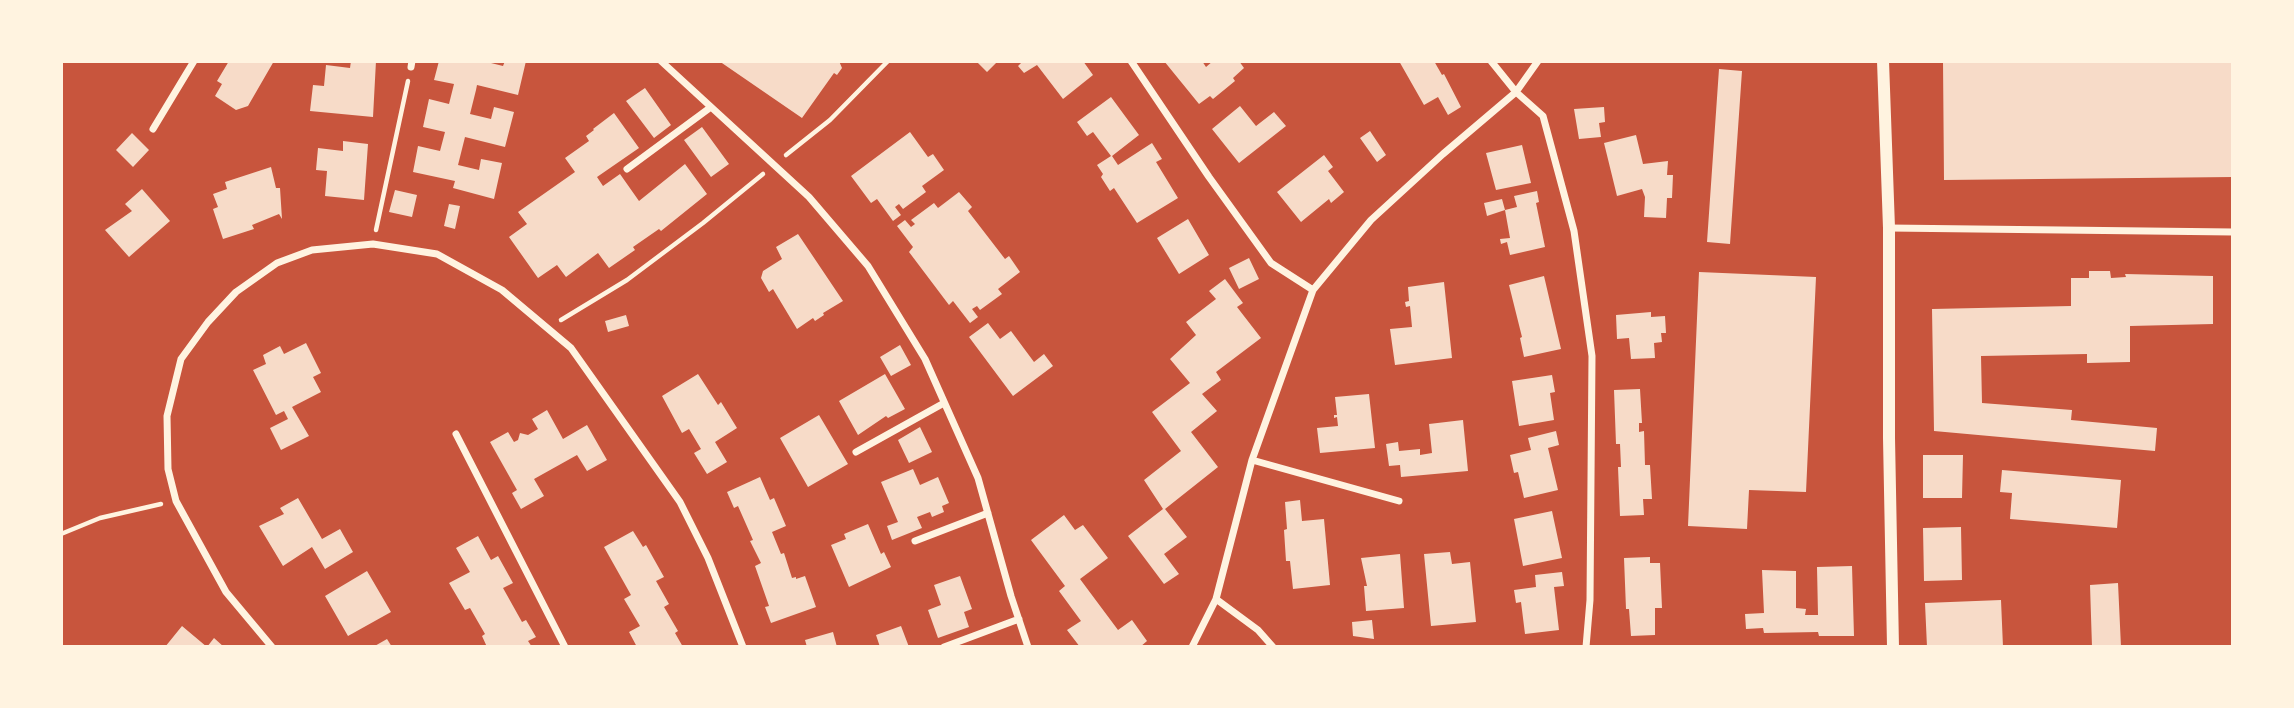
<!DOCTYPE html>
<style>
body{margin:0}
#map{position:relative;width:2294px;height:708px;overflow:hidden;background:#c8553d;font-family:"Nunito Sans",sans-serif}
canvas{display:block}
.frame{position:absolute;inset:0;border:63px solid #fff3e0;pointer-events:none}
</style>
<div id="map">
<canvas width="2294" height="708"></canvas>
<div class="frame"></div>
</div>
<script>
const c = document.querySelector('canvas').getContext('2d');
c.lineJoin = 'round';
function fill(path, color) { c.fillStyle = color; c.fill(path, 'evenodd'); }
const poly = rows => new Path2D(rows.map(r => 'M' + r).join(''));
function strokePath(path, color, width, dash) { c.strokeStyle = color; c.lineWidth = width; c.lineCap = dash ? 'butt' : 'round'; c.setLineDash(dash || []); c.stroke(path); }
fill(poly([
 [229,61,274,61,248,106,236,110,215,96,222,84,217,81],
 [351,61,376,61,373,117,310,111,313,85,324,86,326,65,350,68],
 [439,61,483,61,503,66,505,61,526,61,518,95,477,85,476,90,470,114,491,119,494,107,514,112,505,147,465,137,458,165,479,170,481,159,502,163,494,199,453,188,455,181,413,172,418,146,440,151,445,132,423,127,429,99,449,104,454,84,434,80],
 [719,61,839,61,842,68,837,75,834,73,802,118],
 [976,61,998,61,987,72],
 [1023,61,1083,61,1093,75,1063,99,1037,65,1024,73,1018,66],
 [1164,61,1202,61,1206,67,1213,61,1239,61,1244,68,1233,78,1235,81,1213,99,1210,96,1199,104],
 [1399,61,1434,61,1442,75,1444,74,1461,107,1448,115,1438,97,1424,105],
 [1943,61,2233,61,2233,177,1944,180],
 [1719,69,1742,71,1730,244,1707,242],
 [645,88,671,125,654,138,626,101],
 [1111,97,1139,135,1112,156,1118,165,1152,143,1162,159,1156,162,1178,198,1137,223,1114,188,1110,191,1101,177,1103,174,1097,165,1111,156,1093,132,1087,136,1077,122],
 [1240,106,1256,126,1274,112,1286,126,1239,163,1212,129],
 [1604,107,1605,122,1599,123,1601,137,1579,139,1574,109],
 [614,113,639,148,597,177,603,186,620,174,639,201,685,164,707,194,661,231,659,229,633,247,635,250,609,268,598,253,566,277,557,265,538,278,509,237,527,224,518,212,575,172,565,158,589,141,586,136,594,130,593,129],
 [702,127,729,164,711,177,684,140],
 [1370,131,1386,155,1377,162,1360,138],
 [910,132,928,157,933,154,944,170,922,186,926,192,903,209,899,204,895,207,901,215,893,221,877,199,871,203,851,176],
 [132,133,149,150,133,167,116,150],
 [1636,135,1643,164,1668,161,1667,175,1673,175,1672,198,1667,198,1666,218,1644,217,1645,197,1642,189,1617,196,1604,143],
 [343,141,368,144,364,200,325,196,327,171,316,170,318,148,343,151],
 [1522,145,1531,183,1496,190,1486,153],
 [1324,155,1333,167,1328,171,1344,192,1331,203,1329,199,1301,222,1277,192],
 [271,167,276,188,280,188,282,219,279,214,252,225,254,229,223,239,213,209,218,207,213,194,227,189,225,182],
 [142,189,170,221,129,257,105,230,132,211,125,204],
 [395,190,417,195,412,217,389,212],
 [1537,191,1539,202,1536,203,1545,247,1510,255,1507,242,1501,244,1500,239,1510,238,1505,210,1487,216,1484,203,1502,199,1505,210,1517,207,1514,196],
 [959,192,972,207,968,211,1005,259,1009,256,1020,272,998,289,1002,294,980,310,977,306,972,309,978,317,970,323,953,301,949,305,909,252,913,247,897,226,905,220,911,227,915,224,911,220,934,203,938,208],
 [449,204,460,206,455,229,444,226],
 [1188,219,1209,255,1179,274,1157,238],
 [798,234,843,301,823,313,824,315,815,321,813,318,797,329,773,289,769,292,761,278,763,271,782,259,776,247],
 [1249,258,1259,279,1239,289,1229,268],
 [2089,271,2110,271,2111,278,2126,277,2125,274,2213,276,2213,324,2130,326,2130,362,2087,363,2087,354,1981,356,1982,403,2072,410,2071,420,2157,428,2155,451,1934,431,1932,309,2071,306,2071,278,2089,278],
 [1699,272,1816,277,1806,492,1749,490,1747,529,1688,526],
 [1544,276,1561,349,1524,357,1520,338,1522,337,1509,285],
 [1225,279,1243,303,1237,307,1261,338,1216,372,1221,380,1202,394,1217,411,1191,432,1218,467,1165,509,1187,537,1164,554,1179,574,1164,584,1128,536,1163,509,1144,480,1181,451,1152,412,1190,383,1170,359,1196,335,1186,322,1216,299,1209,291],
 [1444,282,1452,358,1395,365,1390,329,1412,327,1410,306,1406,307,1405,302,1409,301,1408,287],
 [1651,312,1651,317,1665,316,1666,333,1661,333,1662,342,1654,343,1655,358,1631,359,1629,338,1617,339,1616,315],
 [626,315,629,326,608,332,605,321],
 [988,323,1000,339,1011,331,1034,362,1044,354,1053,366,1013,396,969,337],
 [306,343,321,373,313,377,321,392,292,407,309,436,281,450,270,428,288,419,284,411,276,415,253,370,266,364,263,355,280,346,284,354],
 [900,345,911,365,891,376,880,357],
 [698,374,718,405,721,402,737,428,715,442,727,462,707,474,694,453,701,449,689,429,682,433,662,396],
 [885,374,905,409,888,418,886,416,858,435,839,401],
 [1552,375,1555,392,1550,393,1554,420,1519,426,1512,381],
 [1640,389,1642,423,1639,423,1639,432,1644,431,1645,465,1650,465,1652,499,1643,499,1644,515,1620,516,1618,467,1621,467,1620,444,1616,444,1614,390],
 [1369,394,1375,448,1320,453,1317,428,1338,426,1337,417,1334,418,1334,415,1337,415,1335,397],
 [547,410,563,439,587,425,607,460,587,471,577,455,534,479,544,496,521,509,512,493,517,490,490,442,508,432,514,442,518,440,520,433,528,435,538,429,532,419],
 [819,415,848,464,808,487,780,438],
 [1463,420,1468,471,1401,477,1400,465,1389,466,1386,444,1398,442,1399,451,1420,449,1420,455,1432,453,1429,424],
 [920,427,932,452,909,463,898,440],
 [1556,431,1559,445,1548,448,1558,490,1524,498,1518,472,1514,473,1510,455,1531,450,1528,438],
 [1923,455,1963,455,1962,498,1923,498],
 [913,469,920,485,938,477,949,503,942,506,944,512,932,517,930,512,917,517,922,528,892,540,887,526,898,522,881,482],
 [2002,470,2121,480,2117,528,2010,519,2012,493,2000,492],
 [760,477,770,500,774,498,786,526,772,532,781,554,784,553,792,578,796,577,796,579,805,576,816,607,771,623,765,607,769,606,755,566,761,563,750,541,753,540,738,506,734,508,727,492],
 [298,498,322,539,340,529,353,552,325,569,312,547,283,566,259,526,284,514,280,508],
 [1300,500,1302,521,1324,519,1330,585,1293,589,1290,561,1286,561,1284,530,1287,529,1285,502],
 [1552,511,1562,558,1523,566,1514,519],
 [1064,515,1075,530,1083,525,1108,558,1080,579,1118,630,1132,620,1147,641,1140,647,1080,647,1067,630,1081,621,1059,591,1065,586,1031,540],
 [868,524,881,554,884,552,891,567,849,587,831,545,846,539,844,534],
 [1961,527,1962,580,1924,581,1923,528],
 [633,531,643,547,646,545,664,577,656,581,669,604,664,607,678,631,675,633,683,647,637,647,629,632,640,626,624,599,631,595,604,547],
 [478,536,491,560,498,556,513,583,503,588,522,622,526,620,536,637,528,641,532,647,487,647,482,636,485,634,470,608,465,610,449,583,470,572,456,548],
 [1450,552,1452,564,1470,562,1476,622,1431,626,1424,554],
 [1400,554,1404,608,1366,611,1364,586,1367,586,1361,558],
 [1650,557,1650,563,1660,563,1662,608,1655,608,1655,635,1631,636,1629,609,1626,609,1624,558],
 [1852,566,1854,636,1819,636,1818,632,1764,633,1763,628,1746,629,1745,614,1764,613,1762,570,1796,571,1796,608,1806,609,1805,615,1818,615,1817,567],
 [367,571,391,612,348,636,325,596],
 [1562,572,1564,586,1554,587,1559,630,1525,634,1521,602,1516,603,1514,590,1536,587,1535,575],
 [960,576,972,609,964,612,969,627,938,638,928,610,941,605,934,585],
 [2118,583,2121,647,2092,647,2090,585],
 [2001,600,2003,647,1927,647,1925,603],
 [1372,620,1374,639,1353,636,1352,622],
 [182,626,207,647,214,638,224,647,165,647],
 [901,626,909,647,880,647,876,635],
 [833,632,837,647,807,647,805,640],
 [387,639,392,647,373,647]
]), '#f7dbc8');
strokePath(poly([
 [786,155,830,120,888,61],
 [376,230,408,81],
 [561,320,627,280,703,223,763,174],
 [61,534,100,518,161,504]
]), '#fff3e0', 4.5);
strokePath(poly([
 [661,61,809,197,868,266,925,359,978,478,1011,596,1028,647],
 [1131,61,1209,177,1271,263,1313,290],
 [1491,61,1516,92,1543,116,1574,231,1592,356,1590,600,1586,647],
 [411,67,412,61],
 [153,129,194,61],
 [627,169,711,107],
 [1889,228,2233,232],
 [456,434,565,647],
 [856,452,944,403],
 [1252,460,1399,501],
 [915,541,988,513],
 [1216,599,1258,630,1273,647],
 [272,647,226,592,176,501,168,469,167,416,181,359,208,322,236,292,277,263,312,250,373,244,437,254,502,290,571,348,680,502,708,558,743,647],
 [944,647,1019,619],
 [1192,647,1216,599,1252,460,1313,290,1371,220,1443,154,1516,92,1538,61]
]), '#fff3e0', 7);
strokePath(poly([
 [1883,61,1889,228,1889,438,1893,647]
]), '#fff3e0', 12);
</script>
